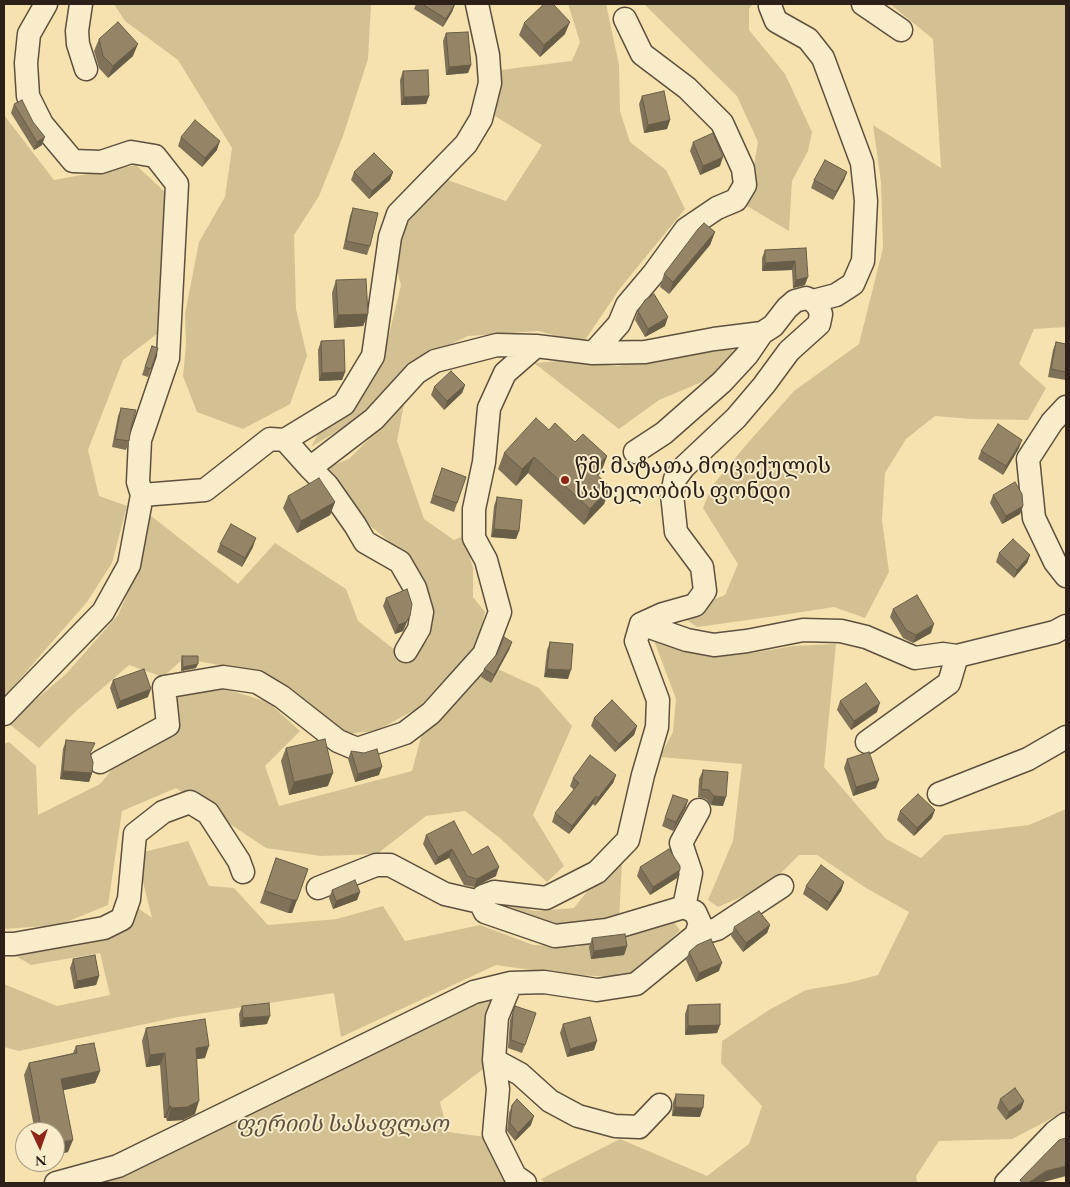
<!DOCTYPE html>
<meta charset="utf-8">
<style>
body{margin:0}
#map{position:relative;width:1070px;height:1187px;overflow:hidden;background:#f5e2ae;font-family:"EB Garamond",serif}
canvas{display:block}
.frame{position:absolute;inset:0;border:5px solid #2d2018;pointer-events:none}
.north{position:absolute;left:15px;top:1122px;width:50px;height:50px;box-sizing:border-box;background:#f8ecca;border:1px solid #a79a83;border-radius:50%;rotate:177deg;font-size:14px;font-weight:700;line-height:20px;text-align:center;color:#2d2018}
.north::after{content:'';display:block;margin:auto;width:18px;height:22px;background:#8f2418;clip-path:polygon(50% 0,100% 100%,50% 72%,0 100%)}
</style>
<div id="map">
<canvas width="1070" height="1187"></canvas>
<div class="frame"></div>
<div class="north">N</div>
</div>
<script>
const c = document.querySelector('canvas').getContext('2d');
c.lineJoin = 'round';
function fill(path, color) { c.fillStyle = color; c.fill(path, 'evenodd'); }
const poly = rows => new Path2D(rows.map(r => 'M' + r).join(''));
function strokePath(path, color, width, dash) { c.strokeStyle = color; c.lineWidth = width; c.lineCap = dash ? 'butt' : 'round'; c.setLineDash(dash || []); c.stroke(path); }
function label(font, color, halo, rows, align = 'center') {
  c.font = font + ' "EB Garamond","Noto Serif Georgian",serif'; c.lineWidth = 4; c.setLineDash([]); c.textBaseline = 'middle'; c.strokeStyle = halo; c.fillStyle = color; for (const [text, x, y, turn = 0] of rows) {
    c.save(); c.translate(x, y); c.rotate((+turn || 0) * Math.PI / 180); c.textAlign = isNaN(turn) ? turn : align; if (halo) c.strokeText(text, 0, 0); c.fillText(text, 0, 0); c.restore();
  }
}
fill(poly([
 [114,4,371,4,368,59,343,136,319,196,294,235,296,309,307,356,290,404,243,429,197,412,183,376,186,345,185,314,199,242,225,197,232,148,178,60,125,21],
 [568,4,606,4,619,65,620,111,630,142,666,170,685,209,621,287,583,343,538,331,468,336,406,365,384,395,341,429,311,447,323,425,384,355,401,285,397,270,396,236,435,190,442,178,506,201,542,145,495,116,500,70,572,61,580,42],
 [644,4,753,4,749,9,749,30,785,74,812,132,808,151,792,181,789,231,747,206,758,142,737,96],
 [890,4,1066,4,1066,327,1034,329,1019,364,1046,388,1028,420,971,419,935,416,906,439,885,473,882,520,889,572,865,618,834,607,776,616,697,627,678,614,725,595,738,564,703,508,712,486,746,445,794,391,859,344,883,248,881,182,873,125,941,168,933,39],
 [4,115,54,180,136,165,167,194,162,330,123,360,88,450,99,496,127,506,112,563,87,602,5,696,4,695],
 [718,346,739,352,709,379,659,400,619,429,534,363,559,361,618,366],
 [404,404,397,441,424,519,454,540,464,536,473,568,473,597,485,612,476,650,443,681,418,708,376,731,345,734,321,712,292,689,258,672,197,661,185,657,163,677,129,665,76,711,39,748,8,723,66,674,118,615,135,577,146,512,238,584,275,543,346,589,358,621,409,661,430,637,429,599,408,560,384,537,362,519,326,468,349,459],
 [652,635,669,646,707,654,752,653,793,646,836,644,824,767,886,839,921,858,945,835,1029,825,1066,809,1066,1111,1012,1139,939,1141,916,1176,917,1183,545,1183,541,1179,620,1139,707,1176,749,1144,762,1106,721,1063,722,1041,769,1010,806,990,848,983,878,975,909,912,866,888,817,855,799,855,769,885,718,907,708,900,733,841,742,764,660,757,673,732,676,699],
 [489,665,539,688,572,726,533,815,564,866,547,882,501,839,465,811,426,816,377,854,321,856,266,848,176,788,122,811,108,905,59,925,4,929,4,744,9,742,36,766,38,815,100,784,150,725,167,703,196,680,268,702,300,731,265,766,279,806,412,771,423,730],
 [188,841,209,886,234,888,268,925,337,919,383,906,405,941,480,925,533,945,577,947,671,918,680,930,632,977,566,975,496,965,341,1037,334,993,178,1017,19,1051,4,1047,4,984,57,1006,110,995,100,953,31,965,11,953,123,929,138,908,152,918,136,854],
 [622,863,619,920,584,924,540,923,503,906,511,903,534,911,574,908,593,884],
 [493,990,494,999,487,1033,483,1069,440,1102,448,1132,485,1137,508,1183,64,1183]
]), '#d3c194');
const minor = poly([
 [46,4,29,34,26,63,28,96,42,124,73,161,101,162,131,152,155,156,177,184,168,358,140,440,138,482,142,495,205,490,270,439,285,440],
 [81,4,77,31,78,44,86,69],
 [477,4,488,55,490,83,481,119,466,144,398,214,390,237,373,356,344,404,285,440,310,468,374,419,416,373,435,361,497,345,536,346,593,353,645,352,714,339,762,333,773,326,787,308,795,301,806,298,813,301,818,306,821,314,819,324,789,351,764,385,736,418,684,467,675,479,672,494,676,532,702,567,705,591,695,605,663,614,641,624,636,641,658,700,657,727,643,775,628,840,597,872,546,898,494,892,483,896,480,902,485,912,555,936,607,930,684,907,695,912,700,923,696,935],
 [771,4,770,6,776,21,808,39,823,58,862,163,866,201,863,261,853,284,836,295,813,301],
 [863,4,901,30],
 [593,353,619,324,627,305,654,273,686,229,717,208,736,200,745,185,743,169,722,123,687,88,642,54,625,19],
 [1066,407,1052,422,1028,459,1034,518,1055,562,1066,576],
 [635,452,664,433,722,382,747,355,762,333],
 [310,468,327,485,355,525,365,542,400,562,415,588,422,612,419,629,406,651],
 [641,624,687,640,714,645,747,641,803,630,841,631,866,637,915,658,943,654,957,656,1055,632,1066,626],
 [4,714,103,612,129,565,142,495],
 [867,742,949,683,957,656],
 [100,762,168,725,164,687,223,677,257,682,282,697,338,741,357,749,405,733,431,713,484,654,500,612,486,560,474,538,474,509,484,462,489,408,505,373,536,346],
 [939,794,1028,759,1066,737],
 [318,888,376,865,390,865,445,894,480,902],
 [684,907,691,873,681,843,699,810],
 [4,944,14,944,104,928,122,919,129,899,135,834,163,812,190,802,208,813,239,861,243,872],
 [511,983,497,1017,494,1060,498,1089,494,1134,515,1176,525,1183],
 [494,1060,520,1074,550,1101,578,1116,615,1126,639,1127,660,1105],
 [56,1183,118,1166,474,992,511,983,544,982,597,990,636,984,696,935,717,929,782,886],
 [1006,1183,1055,1132,1066,1124]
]);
strokePath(minor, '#5f503e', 25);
strokePath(minor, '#f8ecca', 22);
fill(poly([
 [416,4,455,4,452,12,443,27,414,9],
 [524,23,565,34,540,57,519,35],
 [446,33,471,65,468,73,446,75,443,41],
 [99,39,133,56,108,78,99,68,94,51],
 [403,71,429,96,426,104,401,105,400,80],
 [642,96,670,120,667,129,644,133,639,104],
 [14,104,42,145,34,150,11,113],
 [181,137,217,150,202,167,178,146],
 [693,142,720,166,700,175,690,151],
 [354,172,393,172,390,180,369,199,351,180],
 [847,172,844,180,833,200,811,188,814,180],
 [353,208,370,246,367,255,343,249,350,216],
 [715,232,710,245,669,294,660,287,664,274],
 [806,248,805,285,793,288,792,270,762,271,762,258,765,250],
 [336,280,368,314,363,326,334,328,332,293],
 [638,311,665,326,645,337,635,320],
 [321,341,345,372,342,380,319,381,318,350],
 [1056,342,1066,344,1066,380,1048,377,1053,350],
 [152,346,158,348,148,377,142,375],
 [465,385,462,393,444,410,431,395,434,387],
 [121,408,129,441,126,450,112,447,118,416],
 [549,430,607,456,601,472,598,476,610,487,604,504,584,525,528,473,516,486,498,469,504,453],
 [1019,448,1003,475,978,459,981,451],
 [442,468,466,477,454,512,430,503],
 [993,495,1023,506,1020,514,1002,524,990,503],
 [288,496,335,502,330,515,297,533,283,508],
 [497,497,519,531,516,539,491,537,494,506],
 [220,544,253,547,242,567,217,552],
 [999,553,1030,555,1027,563,1014,578,996,562],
 [386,598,406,624,403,631,395,634,383,606],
 [893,609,931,633,913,643,903,638,890,617],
 [512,642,509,650,491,683,481,677,484,669,497,654],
 [550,642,568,679,544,677,547,650],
 [182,656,196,668,181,671,181,661],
 [113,680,148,697,117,709,110,688],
 [840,701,877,712,851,730,837,710],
 [594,718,637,726,634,735,615,752,591,726],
 [66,740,90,754,92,773,89,782,60,779,63,749],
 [286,748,328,786,289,795,281,761],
 [351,751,379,775,355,782,348,759],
 [847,759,876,788,853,796,844,768],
 [703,770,723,806,711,805,706,799,698,797,699,779],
 [616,775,613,783,595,806,593,804,569,834,552,822,555,813,574,790,570,786,573,778],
 [673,795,688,800,685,809,673,831,662,826],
 [900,811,932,818,914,836,897,820],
 [426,835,472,855,496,876,474,887,464,885,449,858,435,865,423,844],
 [276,858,308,869,292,913,288,913,260,903],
 [640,867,680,870,677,878,650,895,637,876],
 [844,882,841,891,827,911,803,894,806,886],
 [332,890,360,892,357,900,333,909,329,898],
 [770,925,767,933,743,952,731,936,734,927],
 [592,938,627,946,624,955,591,959,589,947],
 [689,952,719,971,696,982,686,960],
 [73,959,99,976,96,985,74,989,70,968],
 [688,1005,720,1025,717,1033,685,1035,685,1014],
 [242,1006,267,1024,240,1027,239,1014],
 [515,1006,525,1045,522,1053,508,1048,510,1020],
 [563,1024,594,1050,567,1057,560,1033],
 [146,1028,205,1058,197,1059,195,1114,183,1120,167,1121,166,1118,164,1118,160,1065,146,1067,142,1041],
 [76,1046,100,1071,95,1083,63,1090,68,1152,55,1155,55,1132,35,1132,24,1075,29,1063,73,1053],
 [676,1094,700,1117,672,1116,673,1102],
 [1000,1099,1024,1101,1021,1109,1006,1120,997,1108],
 [512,1105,531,1125,515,1141,507,1131,509,1113]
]), '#807258');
fill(poly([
 [455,4,452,12,443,27,446,19],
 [570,22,565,34,540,57,544,45],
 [138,44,133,56,108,78,113,66],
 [471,65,468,73,446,75,449,67],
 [429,96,426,104,401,105,404,97],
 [670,120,667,129,644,133,648,125],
 [45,137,42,145,34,150,37,142],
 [220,141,217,150,202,167,205,158],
 [723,157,720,166,700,175,703,166],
 [393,172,390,180,369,199,372,191],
 [847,172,844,180,833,200,836,192],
 [715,232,710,245,669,294,673,282],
 [795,261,792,270,762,271,765,263],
 [808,277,805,285,793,288,796,280],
 [368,314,363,326,334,328,338,315],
 [668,317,665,326,645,337,648,329],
 [345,372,342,380,319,381,322,373],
 [465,385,462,393,444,410,447,401],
 [1022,440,1019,448,1003,475,1006,466],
 [607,456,601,472,587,488,593,471],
 [534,457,528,473,516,486,522,469],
 [610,487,604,504,584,525,590,509],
 [335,502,330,515,297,533,301,521],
 [1023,506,1020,514,1002,524,1006,516],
 [494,529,519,531,516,539,491,537],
 [256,538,253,547,242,567,245,558],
 [1030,555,1027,563,1014,578,1017,570],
 [410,616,406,624,403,631,395,634,398,625],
 [934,624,931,633,913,643,916,635],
 [512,642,509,650,491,683,494,675],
 [198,664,196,668,181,671,183,667],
 [547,669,571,670,568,679,544,677],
 [151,689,148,697,117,709,120,701],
 [880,703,877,712,851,730,854,721],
 [637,726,634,735,615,752,619,744],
 [382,767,379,775,355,782,358,774],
 [63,771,92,773,89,782,60,779],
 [333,773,328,786,289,795,294,782],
 [616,775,613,783,595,806,598,798],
 [879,780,876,788,853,796,856,787],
 [596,796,593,804,569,834,572,826],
 [714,796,726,797,723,806,711,805],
 [688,800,685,809,673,831,676,822],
 [935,810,932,818,914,836,917,828],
 [452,849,449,858,435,865,438,857],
 [499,867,496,876,474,887,477,879],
 [680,870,677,878,650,895,653,887],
 [844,882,841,891,827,911,830,903],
 [360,892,357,900,333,909,336,901],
 [292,900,297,900,292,913,288,913],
 [770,925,767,933,743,952,746,943],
 [627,946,624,955,591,959,594,951],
 [722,963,719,971,696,982,699,973],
 [99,976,96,985,74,989,77,981],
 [270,1016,267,1024,240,1027,243,1018],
 [720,1025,717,1033,685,1035,688,1026],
 [597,1041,594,1050,567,1057,570,1049],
 [209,1046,205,1058,191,1060,196,1048],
 [165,1053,160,1065,146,1067,150,1055],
 [100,1071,95,1083,56,1092,61,1079],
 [199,1101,195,1114,183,1120,167,1121,171,1108],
 [1024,1101,1021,1109,1006,1120,1009,1112],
 [169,1106,171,1106,166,1118,164,1118],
 [675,1107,703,1108,700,1117,672,1116],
 [534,1116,531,1125,515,1141,518,1133],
 [73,1140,68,1152,55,1155,55,1143],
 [1066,1166,1066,1176,1040,1183,1028,1183,1046,1171]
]), '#685d47');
const building = poly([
 [422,4,455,4,446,19,422,4],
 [544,4,553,4,570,22,544,45,524,23,544,4],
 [118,22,138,44,113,66,103,56,99,39,118,22],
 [468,32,471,65,449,67,446,33,468,32],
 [428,70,429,96,404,97,403,71,428,70],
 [664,91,670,120,648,125,642,96,664,91],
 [22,100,33,122,45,137,37,142,14,104,22,100],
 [195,120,220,141,205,158,181,137,195,120],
 [713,133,723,157,703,166,693,142,713,133],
 [374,153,393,172,372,191,354,172,374,153],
 [825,160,847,172,836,192,814,180,825,160],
 [353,208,378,213,370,246,346,241,353,208],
 [704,223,715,232,673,282,664,274,698,229,704,223],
 [806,248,808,277,796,280,795,261,765,263,765,250,806,248],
 [366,279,368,314,338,315,336,280,366,279],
 [654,294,668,317,648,329,638,311,645,300,654,294],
 [344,340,345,372,322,373,321,341,344,340],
 [1056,342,1066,344,1066,372,1051,369,1056,342],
 [152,346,158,348,151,369,145,367,152,346],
 [451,371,465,385,447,401,434,387,451,371],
 [121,408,136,410,131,428,129,441,115,439,121,408],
 [536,418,549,430,555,423,575,442,583,434,607,456,593,471,610,487,590,509,534,457,522,469,504,453,536,418],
 [998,424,1022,440,1006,466,981,451,998,424],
 [442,468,466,477,457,503,433,495,442,468],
 [319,478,335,502,301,521,288,496,319,478],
 [1015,482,1022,494,1023,506,1006,516,993,495,1015,482],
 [497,497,522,500,519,531,494,529,497,497],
 [231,524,256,538,245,558,220,544,231,524],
 [1013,539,1030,555,1017,570,999,553,1013,539],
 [407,589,412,604,410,616,406,622,398,625,386,598,407,589],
 [917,595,934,624,916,635,906,630,893,609,917,595],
 [504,637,512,642,494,675,484,669,497,654,504,637],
 [550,642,573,644,571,670,547,669,550,642],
 [182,656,198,656,198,664,183,667,182,656],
 [144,669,151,689,120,701,113,680,144,669],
 [866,683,880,703,854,721,840,701,866,683],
 [612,700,637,726,619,744,594,718,612,700],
 [325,739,333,773,294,782,286,748,325,739],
 [66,740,95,743,90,753,93,762,92,773,63,771,66,740],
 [377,749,382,767,358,774,351,751,364,753,377,749],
 [869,752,879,780,856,787,847,759,869,752],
 [590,755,616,775,598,798,596,796,572,826,555,813,579,783,573,778,590,755],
 [703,770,728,772,726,797,714,796,709,790,701,789,703,770],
 [918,794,935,810,917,828,900,811,918,794],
 [673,795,688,800,676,822,665,818,673,795],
 [454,821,472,855,488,846,499,867,477,879,467,876,452,849,438,857,426,835,454,821],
 [669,849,680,866,680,870,653,887,640,867,669,849],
 [276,858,308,869,297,900,292,900,265,891,276,858],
 [821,865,844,882,830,903,806,886,821,865],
 [355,880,360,892,336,901,332,890,355,880],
 [759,911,770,925,746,943,734,927,759,911],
 [625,934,627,946,594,951,592,938,625,934],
 [711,939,722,963,699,973,689,952,697,945,711,939],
 [95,955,99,976,77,981,73,959,95,955],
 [269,1003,270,1016,243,1018,242,1006,269,1003],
 [720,1004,720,1025,688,1026,688,1005,720,1004],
 [515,1006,536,1013,525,1045,511,1040,513,1012,515,1006],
 [590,1017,597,1041,570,1049,563,1024,590,1017],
 [205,1019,209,1046,196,1048,199,1101,187,1107,171,1108,171,1106,169,1106,165,1053,150,1055,146,1028,205,1019],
 [94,1043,100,1071,61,1079,73,1140,55,1143,55,1132,42,1132,29,1063,77,1053,76,1046,94,1043],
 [1015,1088,1024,1101,1009,1112,1000,1099,1015,1088],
 [676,1094,704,1095,703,1108,675,1107,676,1094],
 [517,1099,534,1116,518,1133,510,1123,512,1105,517,1099],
 [1066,1138,1066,1166,1046,1171,1028,1183,1022,1183,1020,1180,1059,1140,1066,1138]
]);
fill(building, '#958566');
strokePath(building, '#685d47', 1);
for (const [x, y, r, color] of [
 [565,480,5,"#8f2418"]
]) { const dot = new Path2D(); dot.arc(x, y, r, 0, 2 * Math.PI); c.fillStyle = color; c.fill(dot); strokePath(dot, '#f8ecca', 2); }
label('22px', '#2d2018', '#f8ecca', [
 ["წმ. მატათა მოციქულის",575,467],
 ["სახელობის ფონდი",575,492]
], 'left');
label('italic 22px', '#5f503d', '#f8ecca', [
 ["ფერიის სასაფლაო",342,1125]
]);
</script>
